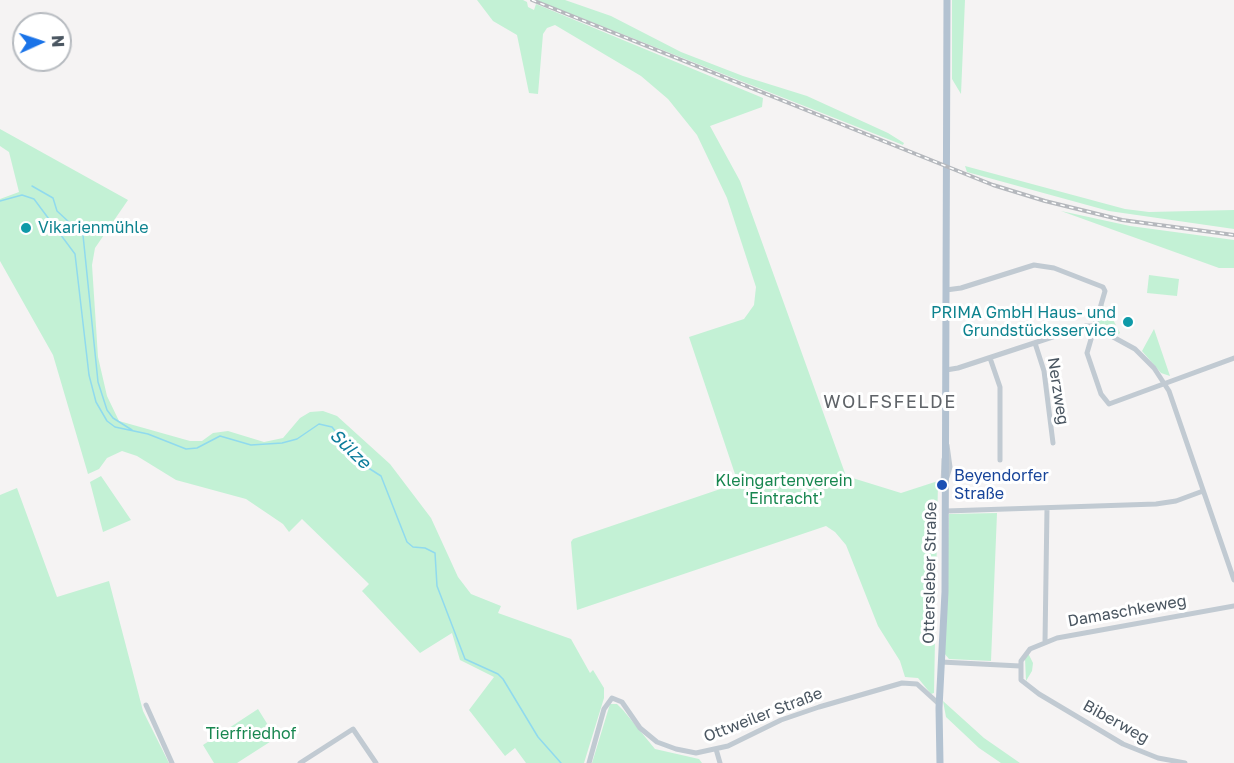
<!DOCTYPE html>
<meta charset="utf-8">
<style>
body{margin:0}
#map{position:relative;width:1234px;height:763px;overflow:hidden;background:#f5f3f3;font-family:"Golos Text",sans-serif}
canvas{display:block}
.north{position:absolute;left:12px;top:12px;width:60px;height:60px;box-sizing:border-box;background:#fff;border:2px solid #b7bbc0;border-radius:50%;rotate:87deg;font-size:16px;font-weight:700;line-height:24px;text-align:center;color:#4a5661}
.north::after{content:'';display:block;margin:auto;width:21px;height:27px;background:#1a73e8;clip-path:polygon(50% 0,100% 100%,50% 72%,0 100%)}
</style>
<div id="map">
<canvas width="1234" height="763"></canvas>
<div class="north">N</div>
</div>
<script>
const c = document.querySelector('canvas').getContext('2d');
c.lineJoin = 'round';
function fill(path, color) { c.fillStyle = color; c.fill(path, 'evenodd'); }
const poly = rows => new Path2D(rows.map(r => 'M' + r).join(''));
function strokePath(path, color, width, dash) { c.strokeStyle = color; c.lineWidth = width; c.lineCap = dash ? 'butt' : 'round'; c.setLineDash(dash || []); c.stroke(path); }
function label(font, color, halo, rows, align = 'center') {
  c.font = font + ' "Golos Text",sans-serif'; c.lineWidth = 6; c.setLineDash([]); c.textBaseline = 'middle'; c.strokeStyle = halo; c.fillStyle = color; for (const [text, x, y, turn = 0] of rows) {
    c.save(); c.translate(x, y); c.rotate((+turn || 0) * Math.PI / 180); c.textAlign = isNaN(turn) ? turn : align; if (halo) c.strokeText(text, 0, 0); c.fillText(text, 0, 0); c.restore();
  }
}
fill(poly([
 [477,0,523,0,527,2,528,7,534,10,536,4,763,98,762,107,710,126,740,181,846,476,901,493,938,481,934,693,931,694,918,678,905,677,900,661,878,626,846,545,835,532,826,526,577,610,571,542,573,539,738,483,689,337,744,319,754,305,756,287,727,198,697,135,668,99,641,76,555,25,547,28,543,34,538,94,529,93,517,35,493,21],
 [536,0,565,0,611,16,681,52,743,76,807,96,888,133,904,143,903,145],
 [952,0,965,0,961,94,952,79],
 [0,129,128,200,95,248,92,265,98,357,107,396,119,421,190,441,202,441,213,433,228,431,264,442,283,438,300,418,310,412,323,411,337,416,390,464,431,518,458,577,471,594,501,606,498,613,571,639,590,673,593,670,604,688,604,698,584,763,526,763,515,748,505,756,469,710,494,677,460,660,452,633,420,653,362,591,369,584,302,519,289,532,283,524,246,499,176,480,137,456,122,451,107,458,99,469,88,474,53,355,0,261,0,199,19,192,9,152,0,146],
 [965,166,1125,209,1149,212,1234,210,1234,229,1109,211,967,172],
 [1061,211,1130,226,1234,240,1234,268,1219,268],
 [1149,275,1179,279,1177,296,1147,293],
 [1104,304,1104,324,1105,315,1109,312,1120,333,1117,335,1097,324],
 [1154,329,1170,376,1161,373,1142,351],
 [101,476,131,520,103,532,90,482],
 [17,488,57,597,109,581,143,711,169,763,0,763,0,495],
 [997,513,991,661,949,659,944,653,949,514],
 [1028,653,1033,663,1032,671,1026,681,1025,658],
 [943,701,984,738,1020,763,1001,763,979,748,946,717],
 [610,704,617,704,623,710,655,749,699,759,702,763,592,763],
 [258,709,276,738,237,763,214,763,203,745]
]), '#c3f1d5');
strokePath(poly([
 [32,186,53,198,57,211,83,235,98,382,107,410,113,418,132,430],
 [0,201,22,195,34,199,75,254,89,375,96,402,107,421,115,427,148,434,186,449,197,448,220,436,251,445,282,443,297,439,319,424,332,427,359,462,381,476,407,542,413,547,425,548,435,553,437,586,465,659,498,674,503,679,538,737,561,763]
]), '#90daee', 1.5);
strokePath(poly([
 [946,290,961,288,1034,265,1054,268,1103,287,1105,291,1087,353,1101,394,1109,404,1234,358],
 [1035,343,1044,371,1053,443],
 [990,358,1000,387,1000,460],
 [946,370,958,368,1086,326,1093,326,1135,349,1154,368,1169,391,1234,580],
 [947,477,950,467,947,445],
 [943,485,944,459],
 [946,511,1156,504,1176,501,1203,491],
 [1045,642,1047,508],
 [941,662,1020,666],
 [146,705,172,763],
 [716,749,720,763],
 [300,763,353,729,376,763],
 [589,763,604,709,612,698,622,702,640,728,657,742,676,749,696,753,728,746,781,720,819,707,902,683,917,684,939,704],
 [1185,763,1158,758,1123,744,1039,694,1021,680,1021,661,1030,649,1057,638,1234,606]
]), '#c1cad2', 5);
strokePath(poly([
 [940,763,939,708,945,592,947,0]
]), '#b3c2d1', 7);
const rail = poly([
 [532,0,993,185,1045,201,1122,220,1234,235]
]);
strokePath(rail, '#b5b8bd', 4);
strokePath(rail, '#fff', 1.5, [4.5]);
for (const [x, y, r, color] of [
 [26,228,6,"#0f9aa8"],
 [1128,322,6,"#0f9aa8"],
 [942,485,6,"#1a4fb4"]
]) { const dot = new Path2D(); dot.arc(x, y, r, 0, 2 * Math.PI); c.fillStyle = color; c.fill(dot); strokePath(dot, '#fff', 2); }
label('16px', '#0d838f', '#fff', [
 ["Vikarienmühle",38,228],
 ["PRIMA GmbH Haus- und",1116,313,"right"],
 ["Grundstücksservice",1116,331,"right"]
], 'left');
label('16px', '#4a5661', '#fff', [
 ["Nerzweg",1058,391,81],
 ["Ottersleber Straße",930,573,-89],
 ["Damaschkeweg",1127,611,-10],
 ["Ottweiler Straße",763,715,-21],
 ["Biberweg",1116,722,29]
]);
label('16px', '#164399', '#fff', [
 ["Beyendorfer",954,476],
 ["Straße",954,494]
], 'left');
label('16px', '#17864f', '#fff', [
 ["Kleingartenverein",784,481],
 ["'Eintracht'",784,499],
 ["Tierfriedhof",251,734]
]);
c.letterSpacing = '1.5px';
label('18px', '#5f6368', '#fff', [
 ["WOLFSFELDE",890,402]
]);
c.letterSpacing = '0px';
label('italic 18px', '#0c7c9b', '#fff', [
 ["Sülze",350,449,44]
]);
</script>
